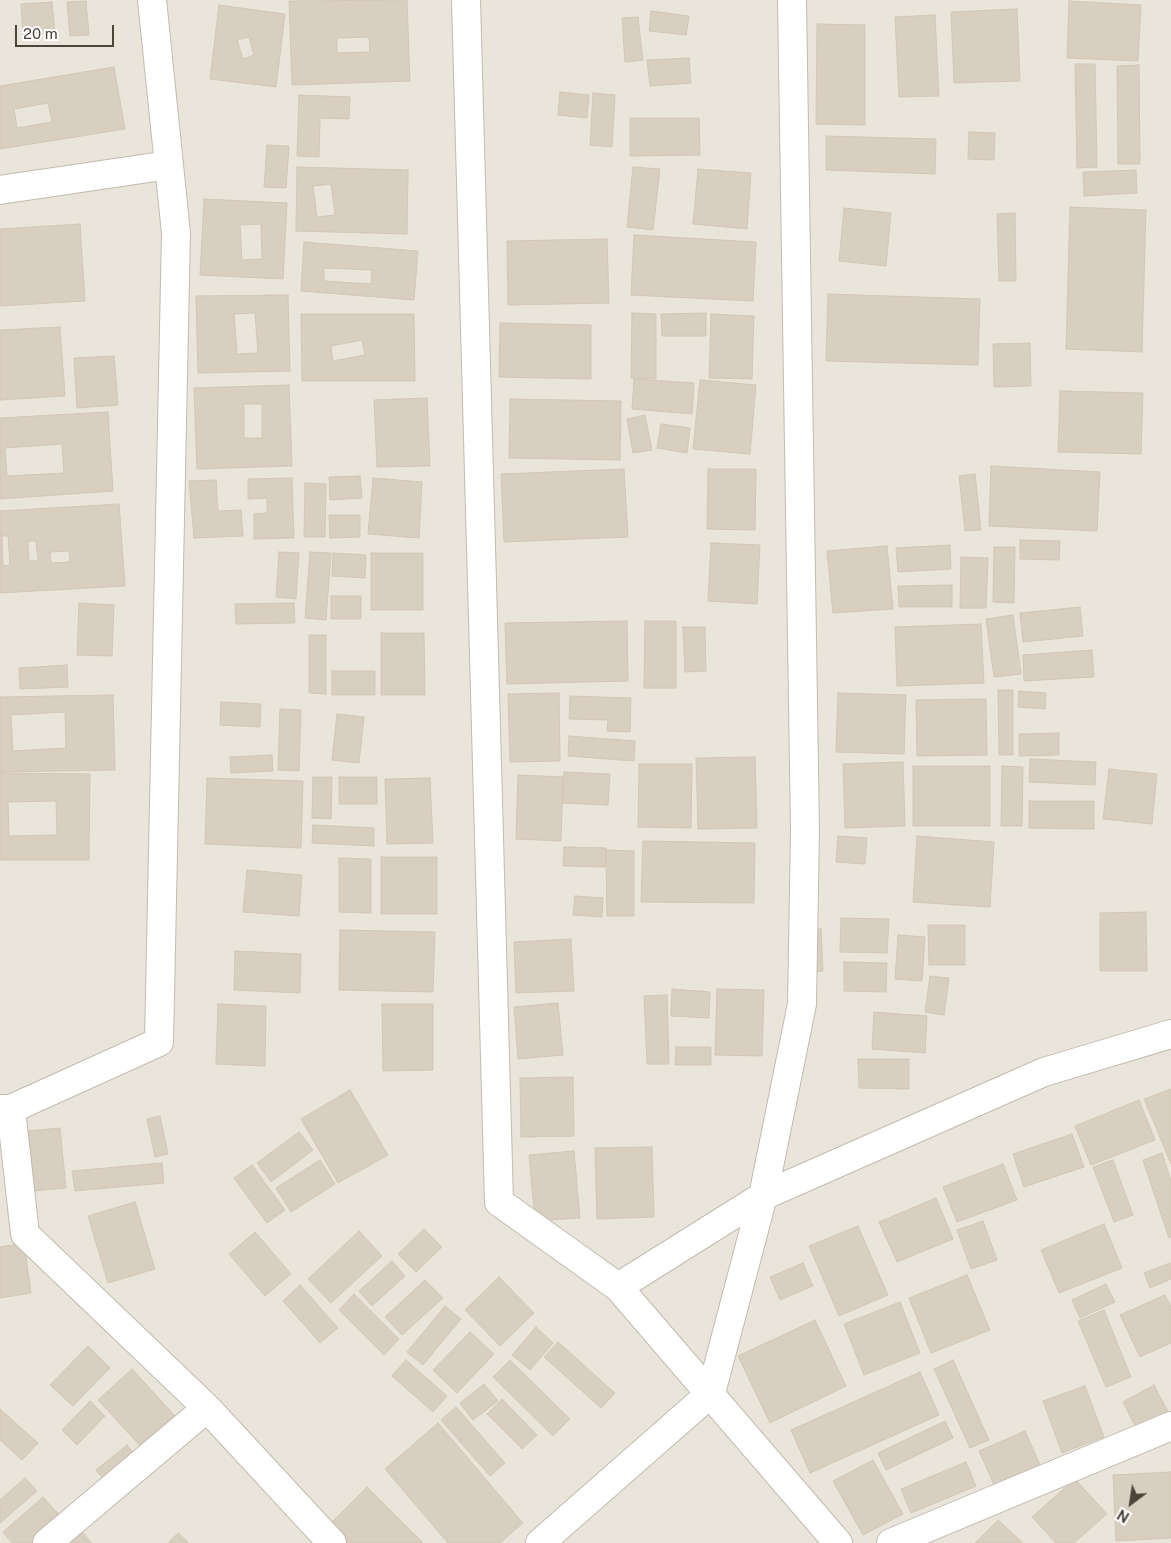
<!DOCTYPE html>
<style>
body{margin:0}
#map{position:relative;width:1171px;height:1543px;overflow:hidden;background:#f6f3ec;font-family:"Public Sans",sans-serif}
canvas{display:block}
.north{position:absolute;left:1106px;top:1478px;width:50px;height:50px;-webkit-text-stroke:4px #fff;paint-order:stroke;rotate:211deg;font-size:14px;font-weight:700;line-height:20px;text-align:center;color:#4b4439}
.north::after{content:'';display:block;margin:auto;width:18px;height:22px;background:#4b4439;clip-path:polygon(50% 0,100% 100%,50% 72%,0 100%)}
.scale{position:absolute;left:15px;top:25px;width:99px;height:22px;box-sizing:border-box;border:2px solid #4b4439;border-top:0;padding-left:6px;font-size:15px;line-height:18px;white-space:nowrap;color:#4b4439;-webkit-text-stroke:4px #fff;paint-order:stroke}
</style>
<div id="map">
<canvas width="1171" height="1543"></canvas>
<div class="north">N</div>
<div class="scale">20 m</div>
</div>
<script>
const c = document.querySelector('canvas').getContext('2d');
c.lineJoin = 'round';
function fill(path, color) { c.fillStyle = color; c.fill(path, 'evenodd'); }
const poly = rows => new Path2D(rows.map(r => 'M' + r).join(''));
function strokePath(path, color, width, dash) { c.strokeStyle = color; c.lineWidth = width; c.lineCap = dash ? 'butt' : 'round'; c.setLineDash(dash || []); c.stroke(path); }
fill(poly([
 [0,0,1171,0,1171,1543,0,1543]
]), '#eae5da');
const building = poly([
 [407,0,410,81,292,85,289,1,407,0],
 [369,37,370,52,337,53,337,38,369,37],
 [86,1,89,35,70,36,67,2,86,1],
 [1069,1,1141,5,1138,61,1067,58,1069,1],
 [52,2,55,33,23,36,21,4,52,2],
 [219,5,285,14,276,87,210,79,219,5],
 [249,37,254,55,243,59,237,40,249,37],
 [1017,9,1020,81,954,83,951,12,1017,9],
 [651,11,689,16,686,35,649,31,651,11],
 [935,15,939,96,899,97,895,17,935,15],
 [638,17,643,60,625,62,622,18,638,17],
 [817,24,865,25,865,125,816,124,817,24],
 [689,58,691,83,650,86,647,60,689,58],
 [1075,64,1095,64,1097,167,1077,168,1075,64],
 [1139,65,1140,164,1118,164,1117,66,1139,65],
 [114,67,125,129,0,149,0,86,114,67],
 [48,103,52,122,17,128,14,109,48,103],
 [560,92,589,95,587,118,558,115,560,92],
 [593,93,615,95,612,147,590,145,593,93],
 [299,95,350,97,349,119,320,118,319,157,297,156,299,95],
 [630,118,699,118,700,155,630,156,630,118],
 [969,132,995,133,994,160,968,159,969,132],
 [826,136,936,139,935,174,826,170,826,136],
 [267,145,289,146,286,188,264,187,267,145],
 [297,167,408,170,407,234,296,231,297,167],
 [331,184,335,215,317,217,313,186,331,184],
 [633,167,660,169,653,230,627,227,633,167],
 [698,169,751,173,747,229,693,224,698,169],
 [1136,170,1137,193,1084,196,1083,172,1136,170],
 [204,199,287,203,283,279,200,275,204,199],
 [261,224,262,259,242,260,240,225,261,224],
 [1070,207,1146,210,1142,352,1066,349,1070,207],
 [844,208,891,213,886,266,839,261,844,208],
 [1015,213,1016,281,999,281,997,214,1015,213],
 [80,224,85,301,0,306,0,229,80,224],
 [634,235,756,242,753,301,631,295,634,235],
 [607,239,609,303,508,305,507,241,607,239],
 [304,242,418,251,414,300,301,291,304,242],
 [324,268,372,270,371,284,324,281,324,268],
 [828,294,980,299,978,365,826,361,828,294],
 [288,295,290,371,198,373,196,296,288,295],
 [255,313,258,353,237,354,234,314,255,313],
 [632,313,656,314,656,379,631,378,632,313],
 [706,313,706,336,662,336,661,314,706,313],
 [301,314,414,314,415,381,302,381,301,314],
 [362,340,365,355,333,361,331,346,362,340],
 [711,314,754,316,752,379,709,378,711,314],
 [500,323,591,325,591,379,499,377,500,323],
 [60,327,65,396,0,400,0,330,60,327],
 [1030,343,1031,386,994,387,993,344,1030,343],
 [114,356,118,405,77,408,74,358,114,356],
 [634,379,694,383,692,414,632,409,634,379],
 [700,380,756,385,750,454,693,449,700,380],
 [289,385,292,466,197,469,194,388,289,385],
 [244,404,262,404,262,438,244,438,244,404],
 [1060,391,1143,393,1141,454,1058,452,1060,391],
 [427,398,430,466,377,467,374,400,427,398],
 [510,399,621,401,620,460,509,458,510,399],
 [108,412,113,491,0,499,0,418,108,412],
 [62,444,64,473,7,476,5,448,62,444],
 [645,415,652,450,633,453,627,419,645,415],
 [661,424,690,428,687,453,657,448,661,424],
 [991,466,1100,472,1097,531,989,526,991,466],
 [624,469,628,537,504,542,501,474,624,469],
 [708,469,756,469,755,530,707,529,708,469],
 [975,474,981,530,965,531,959,476,975,474],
 [360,476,362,498,330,500,329,477,360,476],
 [292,478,294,538,254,539,254,514,267,513,267,498,248,499,248,479,292,478],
 [373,478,422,482,419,538,368,534,373,478],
 [216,480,218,511,241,510,243,536,194,538,189,481,216,480],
 [305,483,326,484,325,537,304,537,305,483],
 [119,504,125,586,0,593,0,511,119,504],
 [2,536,8,536,10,565,3,566,2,536],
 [28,541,36,541,38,561,29,561,28,541],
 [69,551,70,562,51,563,50,552,69,551],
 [329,515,360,515,360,537,330,538,329,515],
 [1020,540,1060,541,1059,560,1020,559,1020,540],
 [711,543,760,545,757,604,708,601,711,543],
 [950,545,951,569,898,572,896,548,950,545],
 [887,546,893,609,833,613,827,551,887,546],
 [994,547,1015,547,1014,603,993,602,994,547],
 [279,552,299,553,296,599,276,597,279,552],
 [310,552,331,553,326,620,305,618,310,552],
 [333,553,366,555,365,578,332,576,333,553],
 [371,553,423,553,423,610,371,610,371,553],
 [961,557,988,558,986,608,960,608,961,557],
 [952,585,952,607,899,607,898,586,952,585],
 [331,596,361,596,361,619,331,619,331,596],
 [79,603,114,605,112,656,77,655,79,603],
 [294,603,295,623,236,624,235,604,294,603],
 [1080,607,1083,636,1023,642,1020,613,1080,607],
 [1013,615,1021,674,994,677,986,619,1013,615],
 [627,621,628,681,507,684,505,623,627,621],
 [645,621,676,621,676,688,644,688,645,621],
 [981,624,984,683,897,686,895,627,981,624],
 [683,627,705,627,706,671,685,672,683,627],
 [381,633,424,633,425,695,381,695,381,633],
 [309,635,326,635,326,694,309,693,309,635],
 [1092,650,1094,677,1024,681,1023,655,1092,650],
 [67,665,68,687,20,689,19,668,67,665],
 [332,671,375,671,375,695,332,695,332,671],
 [998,690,1013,690,1013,755,999,755,998,690],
 [1019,691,1046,693,1045,709,1018,707,1019,691],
 [559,693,560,761,510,762,508,694,559,693],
 [838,693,906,695,904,754,836,752,838,693],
 [113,695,115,770,0,772,0,697,113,695],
 [65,712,66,748,13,751,11,715,65,712],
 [570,696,631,698,630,732,607,731,608,720,569,719,570,696],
 [986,699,987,755,917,756,916,700,986,699],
 [221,702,261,704,260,727,220,725,221,702],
 [280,709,301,710,299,771,278,770,280,709],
 [337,714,364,717,359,763,332,760,337,714],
 [1059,733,1059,755,1019,756,1019,734,1059,733],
 [569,736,635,741,634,761,568,756,569,736],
 [272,755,273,771,231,773,230,757,272,755],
 [755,757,757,828,698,829,696,758,755,757],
 [1030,759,1096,762,1095,785,1029,782,1030,759],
 [903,762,905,826,845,828,843,764,903,762],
 [639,764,692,764,691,828,638,827,639,764],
 [913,766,990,766,990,826,913,826,913,766],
 [1002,766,1023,767,1022,826,1001,826,1002,766],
 [1109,769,1157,774,1152,824,1103,819,1109,769],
 [564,772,610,774,608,805,563,803,564,772],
 [0,773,90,774,89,860,0,860,0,773],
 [56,801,57,835,9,836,8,802,56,801],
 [518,775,563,777,561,841,516,839,518,775],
 [313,777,332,777,331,819,312,818,313,777],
 [339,777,377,777,377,804,339,804,339,777],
 [207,778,303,781,301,848,205,844,207,778],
 [430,778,433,843,387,844,385,779,430,778],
 [1029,801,1094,801,1094,829,1029,828,1029,801],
 [313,825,374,828,374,846,312,843,313,825],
 [838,836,867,838,865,864,836,862,838,836],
 [917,836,994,842,990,907,913,902,917,836],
 [643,841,755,843,754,903,641,902,643,841],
 [564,847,606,848,605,867,563,866,564,847],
 [606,850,634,851,634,916,607,916,606,850],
 [381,857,437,857,437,914,381,914,381,857],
 [339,858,371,859,371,913,339,912,339,858],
 [247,870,302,875,299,916,243,912,247,870],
 [575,896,603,898,602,917,573,915,575,896],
 [1146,912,1147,971,1100,971,1100,913,1146,912],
 [841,918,889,919,887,953,840,952,841,918],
 [928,925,965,925,965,965,929,965,928,925],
 [821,929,823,971,807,972,804,930,821,929],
 [340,930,435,932,433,992,339,990,340,930],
 [898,935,925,937,922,981,895,979,898,935],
 [571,939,574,991,516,993,514,942,571,939],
 [235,951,301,954,300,993,234,990,235,951],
 [844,962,887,963,886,992,844,991,844,962],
 [930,976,949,978,944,1015,925,1012,930,976],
 [672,989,710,992,709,1018,671,1016,672,989],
 [717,989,764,990,762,1056,715,1055,717,989],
 [667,995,669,1064,647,1064,644,996,667,995],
 [558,1003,563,1055,518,1059,514,1007,558,1003],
 [218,1004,266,1006,265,1066,216,1064,218,1004],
 [382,1004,433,1004,433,1070,383,1071,382,1004],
 [874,1012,927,1016,925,1053,872,1049,874,1012],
 [676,1047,711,1047,711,1065,675,1065,676,1047],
 [858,1059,909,1059,909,1089,859,1088,858,1059],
 [573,1077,574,1136,521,1137,520,1078,573,1077],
 [1171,1089,1171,1164,1144,1099,1171,1089],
 [350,1090,388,1155,338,1183,301,1119,350,1090],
 [1139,1100,1155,1140,1091,1165,1075,1126,1139,1100],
 [160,1116,168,1154,155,1157,147,1119,160,1116],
 [60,1128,66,1188,32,1191,26,1131,60,1128],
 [299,1132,313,1150,271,1182,257,1163,299,1132],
 [1072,1134,1084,1167,1024,1187,1013,1154,1072,1134],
 [652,1147,654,1217,597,1219,595,1148,652,1147],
 [574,1151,580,1218,535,1221,529,1155,574,1151],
 [1162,1153,1171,1181,1171,1237,1169,1238,1143,1160,1162,1153],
 [320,1160,335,1184,291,1212,276,1188,320,1160],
 [1113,1160,1133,1215,1114,1222,1093,1167,1113,1160],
 [162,1163,164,1183,75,1191,72,1171,162,1163],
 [1003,1164,1017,1200,957,1222,943,1187,1003,1164],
 [252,1165,285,1210,267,1223,234,1178,252,1165],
 [936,1198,953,1239,897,1262,879,1222,936,1198],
 [135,1202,155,1269,108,1283,88,1216,135,1202],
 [983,1221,997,1260,971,1269,957,1230,983,1221],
 [1104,1224,1122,1268,1059,1293,1041,1250,1104,1224],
 [858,1226,888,1295,839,1316,809,1246,858,1226],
 [424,1229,442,1247,416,1272,398,1254,424,1229],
 [359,1231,382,1256,331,1303,308,1279,359,1231],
 [255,1232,291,1274,265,1296,229,1254,255,1232],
 [24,1243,31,1293,0,1298,0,1247,24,1243],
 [392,1261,405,1276,372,1306,359,1291,392,1261],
 [803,1263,813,1286,780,1300,770,1277,803,1263],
 [1170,1263,1171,1279,1150,1288,1144,1273,1170,1263],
 [967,1275,990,1330,931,1353,909,1298,967,1275],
 [499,1277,534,1313,500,1346,465,1310,499,1277],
 [425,1280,443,1298,402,1335,385,1317,425,1280],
 [1106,1284,1115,1302,1080,1318,1072,1300,1106,1284],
 [300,1285,338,1328,320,1343,283,1301,300,1285],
 [354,1294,399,1339,384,1355,339,1310,354,1294],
 [1165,1295,1171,1307,1171,1343,1140,1357,1120,1315,1165,1295],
 [900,1302,920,1353,864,1375,844,1324,900,1302],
 [445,1306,461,1319,423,1365,407,1352,445,1306],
 [1104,1310,1131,1377,1106,1387,1078,1321,1104,1310],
 [815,1320,846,1386,770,1423,738,1356,815,1320],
 [536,1327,553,1343,530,1370,512,1355,536,1327],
 [470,1332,494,1354,457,1393,433,1370,470,1332],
 [558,1342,615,1393,601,1408,544,1357,558,1342],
 [88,1346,110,1368,73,1406,50,1385,88,1346],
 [406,1360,447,1396,433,1412,392,1376,406,1360],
 [510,1360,570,1419,553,1436,493,1377,510,1360],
 [953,1360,989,1440,970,1448,934,1369,953,1360],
 [132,1369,176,1417,142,1448,98,1400,132,1369],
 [920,1372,939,1415,810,1473,791,1430,920,1372],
 [484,1384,498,1401,473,1420,460,1403,484,1384],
 [1154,1385,1168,1412,1136,1428,1123,1402,1154,1385],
 [1085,1386,1104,1437,1062,1453,1043,1401,1085,1386],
 [502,1399,537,1435,522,1449,487,1414,502,1399],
 [90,1401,105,1416,77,1445,62,1430,90,1401],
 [456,1407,505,1463,490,1476,441,1420,456,1407],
 [0,1409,38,1443,22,1460,0,1440,0,1409],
 [945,1421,953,1438,886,1470,878,1453,945,1421],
 [438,1423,523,1523,500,1543,448,1543,385,1469,438,1423],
 [1025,1431,1041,1467,995,1487,979,1451,1025,1431],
 [127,1445,137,1458,106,1482,96,1470,127,1445],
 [873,1460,903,1514,863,1535,833,1481,873,1460],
 [966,1462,976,1486,911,1513,901,1489,966,1462],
 [1171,1472,1171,1538,1116,1541,1113,1475,1171,1472],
 [25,1478,37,1491,0,1523,0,1500,25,1478],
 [1075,1479,1107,1514,1074,1543,1056,1543,1032,1517,1075,1479],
 [367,1487,423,1543,345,1543,328,1526,367,1487],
 [43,1497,64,1520,37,1543,12,1543,3,1532,43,1497],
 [998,1520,1022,1542,1021,1543,975,1543,998,1520],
 [80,1530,92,1543,66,1543,80,1530],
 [178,1533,189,1543,168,1543,178,1533]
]);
fill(building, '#d8cfc1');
strokePath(building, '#d3c7b4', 1);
const street = poly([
 [466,0,499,1202,618,1287,838,1543],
 [0,190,169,165],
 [0,1109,11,1109,159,1042,176,233,152,0],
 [11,1109,25,1234,207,1408,332,1543],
 [618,1287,763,1196,1044,1072,1171,1034],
 [47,1543,207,1408],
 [540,1543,711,1393,763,1196,802,1004,805,830,792,0],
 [891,1543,1171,1426]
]);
strokePath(street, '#c2bbae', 30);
strokePath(street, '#fff', 28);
</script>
